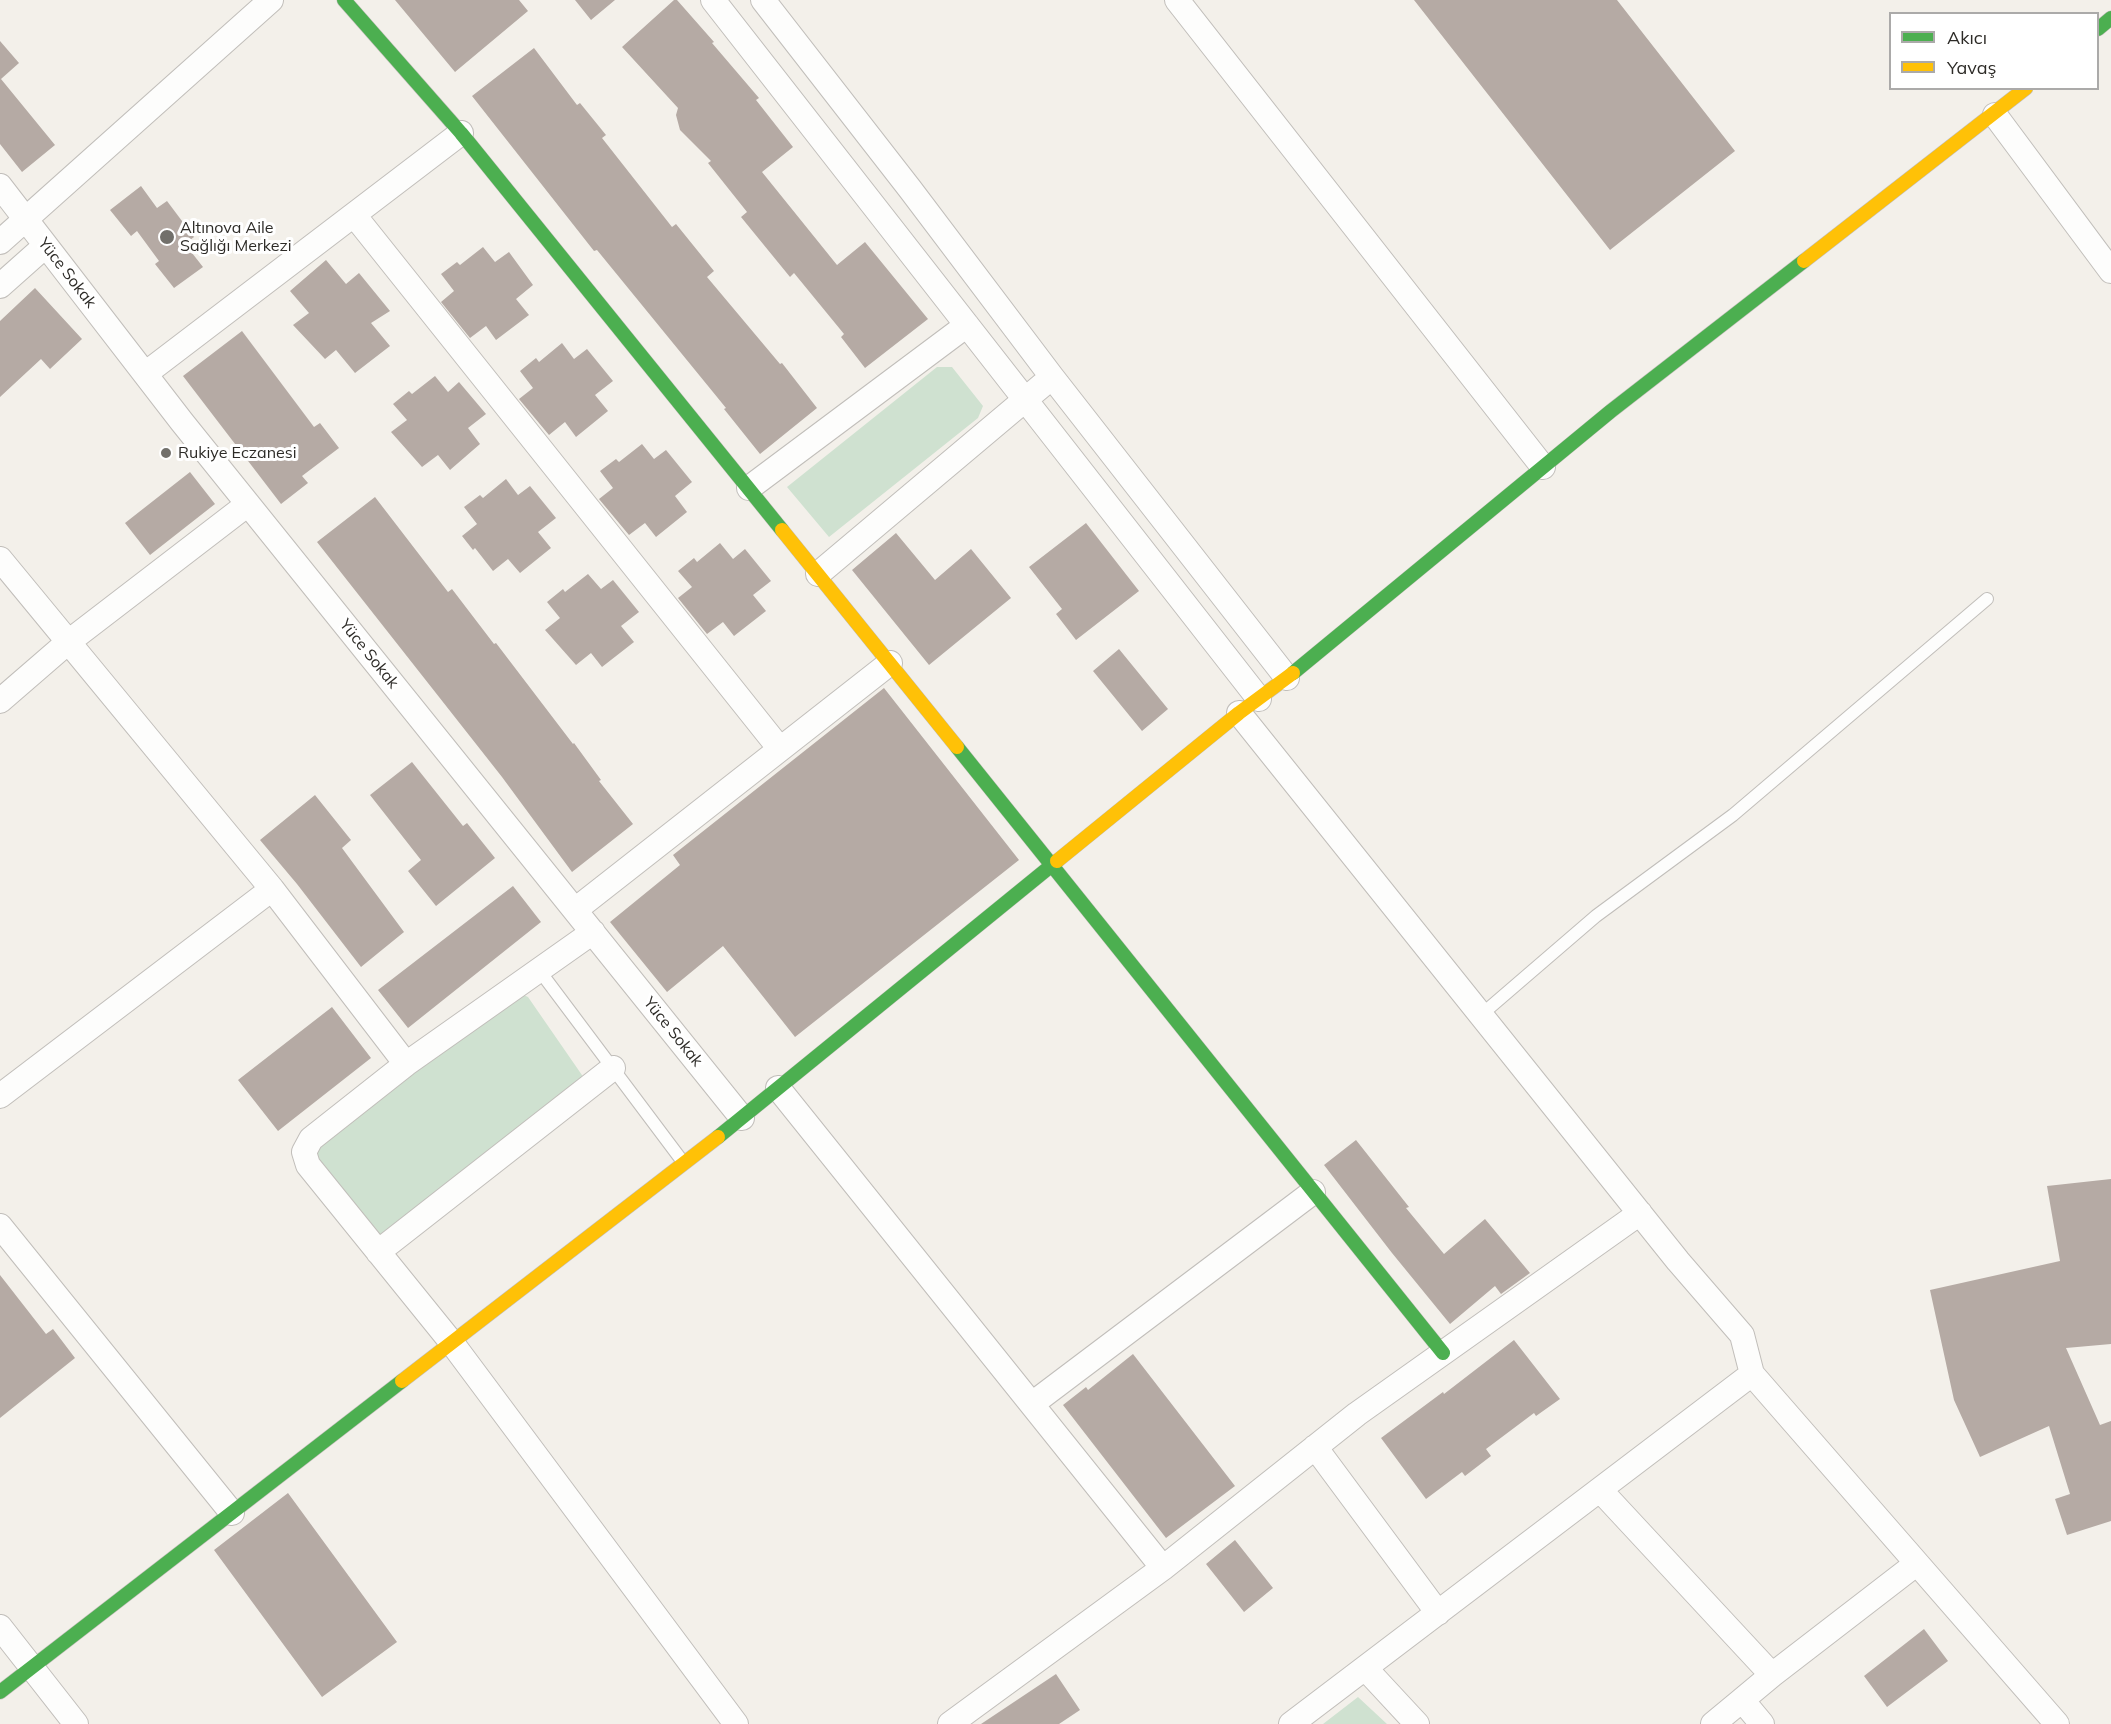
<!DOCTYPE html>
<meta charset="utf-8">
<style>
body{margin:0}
#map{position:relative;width:2111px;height:1724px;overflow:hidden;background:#f3f0ea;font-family:Mulish,sans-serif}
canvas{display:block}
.legend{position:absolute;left:1889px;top:12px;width:210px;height:78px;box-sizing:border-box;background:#fff;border:2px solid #abaaa9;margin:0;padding:8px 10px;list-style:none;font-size:18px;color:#2d2b27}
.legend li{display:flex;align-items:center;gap:12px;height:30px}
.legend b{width:30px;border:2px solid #abaaa9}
</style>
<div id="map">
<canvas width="2111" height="1724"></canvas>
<ul class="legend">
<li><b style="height:8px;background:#4caf50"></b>Akıcı</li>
<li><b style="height:8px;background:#ffc107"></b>Yavaş</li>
</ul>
</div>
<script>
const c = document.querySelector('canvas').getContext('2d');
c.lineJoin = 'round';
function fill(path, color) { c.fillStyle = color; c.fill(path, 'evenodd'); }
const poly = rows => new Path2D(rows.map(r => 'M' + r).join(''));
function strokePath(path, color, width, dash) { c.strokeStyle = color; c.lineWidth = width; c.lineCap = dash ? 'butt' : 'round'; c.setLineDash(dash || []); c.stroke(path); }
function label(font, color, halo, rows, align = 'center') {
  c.font = font + ' Mulish,sans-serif'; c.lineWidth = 6; c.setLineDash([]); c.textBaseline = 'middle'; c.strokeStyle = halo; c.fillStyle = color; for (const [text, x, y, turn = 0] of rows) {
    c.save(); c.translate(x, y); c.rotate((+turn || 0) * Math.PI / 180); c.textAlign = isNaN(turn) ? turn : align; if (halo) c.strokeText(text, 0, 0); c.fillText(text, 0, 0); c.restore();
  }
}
fill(poly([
 [937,367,952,367,983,406,978,418,829,537,787,487],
 [517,992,528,997,584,1078,380,1236,370,1234,312,1151],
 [1358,1697,1387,1724,1323,1724]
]), '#cfe1d0');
fill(poly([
 [395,0,519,0,528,11,455,72],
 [575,0,615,0,591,20],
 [674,0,677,0,714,42,712,43,759,98,756,100,793,147,762,172,837,265,865,242,928,319,865,368,841,337,844,334,794,273,790,277,741,217,747,212,708,163,711,161,680,130,676,115,678,108,622,47],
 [1414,0,1617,0,1735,151,1610,250],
 [0,41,19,63,1,79,55,145,22,172,0,144],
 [534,48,577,105,580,103,606,135,602,138,672,227,676,224,714,271,707,277,780,364,782,363,817,408,760,454,724,409,726,408,597,250,594,251,472,96],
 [141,186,157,208,167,201,194,237,185,244,203,267,174,288,155,264,159,261,137,231,131,236,110,210],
 [483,247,495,262,509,252,533,285,516,299,529,315,496,340,486,326,470,338,441,302,454,291,441,274,457,262,460,265],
 [326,260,346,284,359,273,390,311,371,323,390,346,355,373,336,350,325,359,293,325,309,313,290,291],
 [35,288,82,339,50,369,41,359,0,397,0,321],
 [242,331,314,427,320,423,339,448,302,476,308,483,281,504,183,376],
 [562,343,574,359,587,349,613,381,595,395,608,411,576,437,565,422,549,435,519,399,533,388,520,371,536,358,539,362],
 [435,376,448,392,459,382,486,414,468,428,480,444,450,470,438,455,422,467,391,432,407,420,393,404,409,391,412,394],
 [642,444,654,459,666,450,692,482,675,496,687,512,656,537,645,523,629,535,599,499,613,488,600,471,616,459,619,462],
 [190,472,215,504,150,555,125,523],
 [506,479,518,495,530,486,556,518,538,532,551,548,520,573,508,559,493,571,475,548,473,550,462,536,477,524,464,507,480,495,483,498],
 [375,497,448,592,452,589,494,644,496,643,573,744,574,743,601,780,599,781,633,824,572,872,502,777,317,542],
 [1086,523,1139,591,1076,640,1056,614,1062,609,1029,567],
 [896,533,935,580,971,549,1011,598,929,665,852,570],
 [720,543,733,559,745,549,771,581,753,595,766,611,734,636,723,622,707,634,678,598,692,587,678,571,694,558,697,562],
 [588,574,601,589,613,580,639,612,621,626,634,642,602,667,591,653,576,665,545,630,560,618,547,602,563,589,565,592],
 [1119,649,1168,709,1142,731,1093,671],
 [884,688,1019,860,795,1037,723,946,667,992,610,922,680,865,673,855],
 [412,762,463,826,467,823,495,858,436,906,408,871,421,860,370,795],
 [315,795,351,840,342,848,404,932,361,967,297,884,260,840],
 [513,886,541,922,408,1028,378,990],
 [332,1007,371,1058,278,1131,238,1080],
 [1356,1140,1409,1207,1406,1208,1444,1254,1485,1219,1530,1273,1501,1294,1495,1286,1450,1324,1392,1253,1324,1165],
 [2111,1179,2111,1344,2066,1348,2100,1425,2111,1421,2111,1521,2067,1535,2055,1499,2070,1494,2049,1426,1980,1457,1954,1400,1930,1290,2060,1261,2047,1186],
 [0,1275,46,1334,53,1329,75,1358,0,1418],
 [1514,1340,1560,1399,1536,1416,1534,1413,1486,1449,1491,1456,1465,1476,1462,1472,1426,1499,1381,1438,1443,1392,1444,1394],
 [1133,1354,1235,1486,1166,1538,1063,1405,1086,1387,1088,1390],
 [288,1493,397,1642,322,1697,214,1550],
 [1235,1540,1273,1588,1244,1612,1206,1564],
 [1924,1629,1948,1661,1887,1707,1864,1676],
 [1056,1674,1080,1710,1059,1724,981,1724]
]), '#b5aaa4');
const lane = poly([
 [539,970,683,1162],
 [1481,1015,1596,916,1733,815,1987,599]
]);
const street = poly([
 [713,0,1259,699],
 [763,0,910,189,1052,377,1287,678],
 [1177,0,1543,467],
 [1995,115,2111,271],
 [0,186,182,422,742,1118],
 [354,215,780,749],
 [0,242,271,0],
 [0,286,45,246],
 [145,374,461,133],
 [749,488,967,325],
 [0,559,272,889,406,1064,593,932],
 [818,574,1052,377],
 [0,701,67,643,248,504],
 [1239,713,1678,1261,1742,1335,1752,1374],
 [575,910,890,663],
 [406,1064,311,1139,304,1152,308,1165,452,1343,736,1724],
 [778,1088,1163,1568],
 [0,1096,272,889],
 [0,1226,232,1513],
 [378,1252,613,1068],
 [1032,1404,1313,1192],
 [1315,1447,1438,1613],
 [1601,1491,1772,1675],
 [0,1627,76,1724],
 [1365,1668,1417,1724],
 [1742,1700,1772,1675,1916,1564],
 [950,1724,1163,1568,1357,1414,1640,1213],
 [1291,1724,1752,1374,2057,1724],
 [1713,1724,1742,1700,1762,1724]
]);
const fast = poly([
 [344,0,461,133,782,530],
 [2098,29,2111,18],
 [1293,673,1611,411,1804,261],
 [957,747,1443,1353],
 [718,1137,1057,861],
 [0,1692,402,1381]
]);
const slow = poly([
 [1804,261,2026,88],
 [782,530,957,747],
 [1057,861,1239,713,1293,673],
 [402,1381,718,1137]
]);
strokePath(lane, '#c1beba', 14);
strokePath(street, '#c1beba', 26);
strokePath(fast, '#c1beba', 15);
strokePath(slow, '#c1beba', 15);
strokePath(lane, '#fdfdfc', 12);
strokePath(street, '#fdfdfc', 24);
strokePath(fast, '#4caf50', 14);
strokePath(slow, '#ffc107', 14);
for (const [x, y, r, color] of [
 [167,237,8,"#72706b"],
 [166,453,6,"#72706b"]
]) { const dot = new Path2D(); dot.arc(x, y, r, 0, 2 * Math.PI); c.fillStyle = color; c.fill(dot); strokePath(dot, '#fff', 2); }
label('16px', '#2d2b27', '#fff', [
 ["Altınova Aile",180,228],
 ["Sağlığı Merkezi",180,246],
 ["Rukiye Eczanesi",178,453]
], 'left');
label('16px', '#2d2b27', '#fff', [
 ["Yüce Sokak",67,273,52],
 ["Yüce Sokak",369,654,51],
 ["Yüce Sokak",673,1032,51]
]);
</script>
